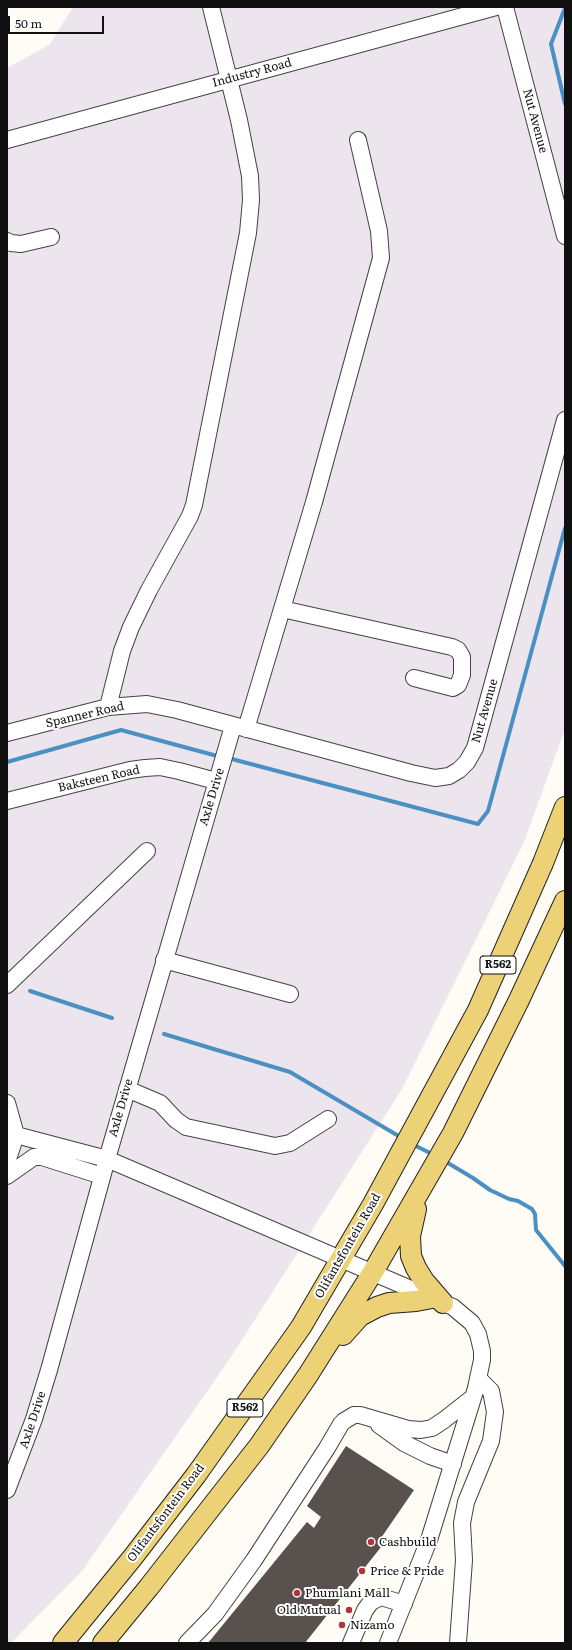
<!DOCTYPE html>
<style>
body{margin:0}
#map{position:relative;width:572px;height:1650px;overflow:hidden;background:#fefcf4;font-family:Literata,serif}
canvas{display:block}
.frame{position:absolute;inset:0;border:8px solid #101010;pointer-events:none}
.scale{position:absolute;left:8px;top:16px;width:96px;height:18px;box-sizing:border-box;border:2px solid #101010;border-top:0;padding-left:5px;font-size:12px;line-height:14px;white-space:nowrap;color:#101010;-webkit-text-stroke:3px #fff;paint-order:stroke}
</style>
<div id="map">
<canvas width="572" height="1650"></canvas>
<div class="frame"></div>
<div class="scale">50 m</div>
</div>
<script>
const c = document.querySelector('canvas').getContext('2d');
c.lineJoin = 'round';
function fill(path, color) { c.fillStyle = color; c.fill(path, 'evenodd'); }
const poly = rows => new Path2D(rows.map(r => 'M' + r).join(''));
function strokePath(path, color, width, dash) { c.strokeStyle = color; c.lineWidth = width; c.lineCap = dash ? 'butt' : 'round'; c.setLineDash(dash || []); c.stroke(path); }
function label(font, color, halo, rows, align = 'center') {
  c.font = font + ' Literata,serif'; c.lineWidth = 4; c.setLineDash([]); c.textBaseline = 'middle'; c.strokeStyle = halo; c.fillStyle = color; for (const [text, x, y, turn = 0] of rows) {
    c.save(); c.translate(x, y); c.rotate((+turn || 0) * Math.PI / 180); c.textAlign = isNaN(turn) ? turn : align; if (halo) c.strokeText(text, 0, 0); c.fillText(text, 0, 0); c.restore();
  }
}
fill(poly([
 [73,7,565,7,565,729,524,842,402,1089,231,1357,82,1571,11,1643,7,1643,7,68,49,45]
]), '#ede5ed');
strokePath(poly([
 [565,8,551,44,565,104],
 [228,758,478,824,488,811,565,528],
 [7,762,121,730,221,757],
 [30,991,112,1018],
 [164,1034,290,1072,402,1138],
 [412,1144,434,1155],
 [443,1160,473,1178,490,1190,509,1199,518,1201,532,1209,535,1214,536,1230,565,1266]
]), '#4a90c2', 4);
fill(poly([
 [346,1446,414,1490,381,1538,385,1542,305,1643,208,1643,307,1522,314,1528,321,1517,307,1506]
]), '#58514d');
const minor = poly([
 [505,7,565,236],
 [7,140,496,7],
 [7,241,11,243,21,244,51,237],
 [282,609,452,647,458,650,462,657,462,675,458,685,453,688,414,678],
 [108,707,122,651,131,627,149,590,190,516,194,505,248,233,251,200,250,176,239,120,211,7],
 [246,729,314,502,381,258,379,231,358,140],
 [7,733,108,707,147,704,177,710,411,773,435,778,449,776,459,770,467,762,475,748,565,420],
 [7,801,130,770,145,768,160,767,179,771,216,781],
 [164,960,290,994],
 [7,985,147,851],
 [127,1089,160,1103,176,1120,186,1127,275,1146,290,1143,328,1119],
 [7,1103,16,1135,7,1162],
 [16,1135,107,1159,432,1298,453,1307,472,1323,478,1334,482,1351,482,1360,476,1388,429,1540,388,1643],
 [7,1176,34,1157,42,1157,102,1176],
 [379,1425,404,1443,430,1456,453,1464],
 [7,1490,34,1419,49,1370,107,1159,233,726],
 [187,1643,215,1614,254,1560,327,1448,341,1424,344,1421,354,1415,360,1415,408,1429,421,1430,432,1428,444,1420,472,1398],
 [351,1643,365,1610,371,1602,381,1597,404,1604],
 [458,1643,464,1560,462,1523,466,1502,491,1441,495,1412,491,1391,478,1378]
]);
const major = poly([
 [416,1209,410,1236,411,1256,416,1268,424,1281,443,1303],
 [343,1335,360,1316,377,1307,389,1303,416,1301,432,1298],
 [63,1643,133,1557,196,1475,301,1327,373,1204,478,1010,543,863,565,807],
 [103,1643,149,1587,259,1446,308,1375,373,1272,453,1133,519,1000,565,901]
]);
strokePath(minor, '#434343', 18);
strokePath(major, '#212121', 22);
strokePath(minor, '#fff', 16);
strokePath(major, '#ecd176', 20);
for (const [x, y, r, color] of [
 [371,1542,4,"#b43438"],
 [362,1571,4,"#b43438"],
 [297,1593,4,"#b43438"],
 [349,1610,4,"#b43438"],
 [342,1625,4,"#b43438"]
]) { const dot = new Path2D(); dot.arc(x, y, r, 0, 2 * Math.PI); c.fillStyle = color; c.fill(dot); strokePath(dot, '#fff', 1.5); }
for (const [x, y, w] of [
 [498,965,36],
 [245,1408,36]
]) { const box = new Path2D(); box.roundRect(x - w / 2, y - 9, w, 18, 3); c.fillStyle = '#fff'; c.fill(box); strokePath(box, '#101010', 1); }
label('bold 11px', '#101010', null, [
 ["R562",498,965],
 ["R562",245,1408]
]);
label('12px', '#101010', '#fff', [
 ["Industry Road",252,73,-15],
 ["Nut Avenue",535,121,75],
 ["Nut Avenue",485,711,-74],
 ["Spanner Road",85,715,-13],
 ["Baksteen Road",99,779,-13],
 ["Axle Drive",212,797,-73],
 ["Axle Drive",121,1108,-74],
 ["Olifantsfontein Road",348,1246,-60],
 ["Axle Drive",33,1420,-72],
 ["Olifantsfontein Road",166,1513,-53]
]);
label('12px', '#101010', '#fff', [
 ["Cashbuild",379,1542],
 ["Price & Pride",370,1571],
 ["Phumlani Mall",305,1593],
 ["Old Mutual",341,1610,"right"],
 ["Nizamo",350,1625]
], 'left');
</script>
